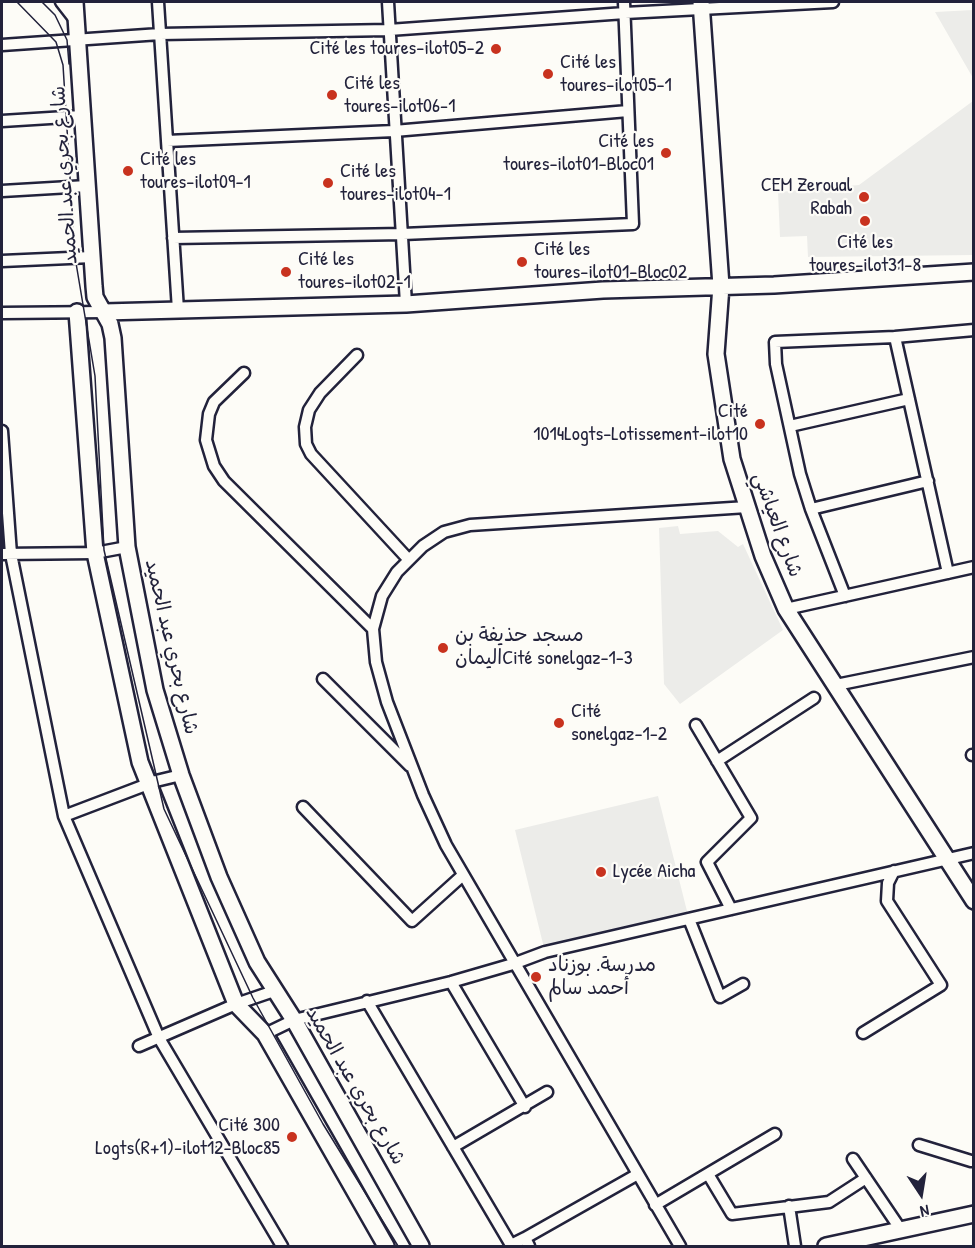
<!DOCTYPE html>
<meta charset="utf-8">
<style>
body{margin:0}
#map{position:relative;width:975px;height:1248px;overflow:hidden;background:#fdfcf7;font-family:"Patrick Hand",sans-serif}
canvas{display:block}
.frame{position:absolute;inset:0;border:3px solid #22223b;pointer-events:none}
.north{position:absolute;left:891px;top:1164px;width:60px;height:60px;-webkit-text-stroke:4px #fdfcf7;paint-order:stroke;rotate:168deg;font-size:16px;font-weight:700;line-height:24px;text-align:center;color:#22223b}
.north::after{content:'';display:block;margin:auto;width:21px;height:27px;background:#22223b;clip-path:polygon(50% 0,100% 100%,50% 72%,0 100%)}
</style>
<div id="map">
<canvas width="975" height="1248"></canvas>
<div class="frame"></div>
<div class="north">N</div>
</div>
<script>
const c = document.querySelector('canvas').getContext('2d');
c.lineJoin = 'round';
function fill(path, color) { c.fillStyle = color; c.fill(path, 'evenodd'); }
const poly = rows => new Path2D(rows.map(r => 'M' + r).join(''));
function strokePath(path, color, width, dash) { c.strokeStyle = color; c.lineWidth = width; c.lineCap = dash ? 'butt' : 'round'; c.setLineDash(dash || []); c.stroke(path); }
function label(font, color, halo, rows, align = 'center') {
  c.font = font + ' "Patrick Hand","Playpen Sans Arabic",sans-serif'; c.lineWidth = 4.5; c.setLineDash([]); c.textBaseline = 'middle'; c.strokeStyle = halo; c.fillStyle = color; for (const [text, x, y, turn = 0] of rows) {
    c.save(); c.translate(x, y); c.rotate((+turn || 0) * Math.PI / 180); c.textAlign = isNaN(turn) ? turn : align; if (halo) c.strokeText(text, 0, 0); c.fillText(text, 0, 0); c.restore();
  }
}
fill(poly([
 [973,10,974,10,973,78,935,12],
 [973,101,973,255,808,257,807,236,780,237,778,192,859,185],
 [678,526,680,534,718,531,738,547,743,544,783,630,680,704,664,684,659,528],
 [658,796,689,919,545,952,515,830]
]), '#ecece9');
const street = poly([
 [61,2,75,20],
 [158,2,178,310],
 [388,2,406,304],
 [2,45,160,34,389,30,625,13,833,2],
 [2,121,82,116],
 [167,141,394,131,628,111],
 [2,191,87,186],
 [173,238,403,234,633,224,624,2],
 [2,261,92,257],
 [2,313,104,312],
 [895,337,948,573],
 [357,355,320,393,309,410,305,427,306,444,311,454,409,560],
 [244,373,214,402,209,414,206,440,214,466,224,481,373,629],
 [790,426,909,399],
 [2,431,11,554,64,816,159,1038,282,1246],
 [811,509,928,481],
 [2,554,95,553,127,547],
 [845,596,811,509,800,474,776,364,775,342,895,337,974,330],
 [786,609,974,567],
 [323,679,410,766],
 [836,685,974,657],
 [696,725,751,818,707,862,731,909],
 [972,755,974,755],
 [717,761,814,698],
 [303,807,412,921,463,875],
 [64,816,156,781,181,775],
 [689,919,720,997,743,984],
 [451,982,525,1107],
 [367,1001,511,1245,525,1238,529,1246],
 [863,1033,941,985,887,901,888,883,894,871],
 [265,1034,294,1020,451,982,513,964,545,952,974,853],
 [139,1046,236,1004,274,991],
 [919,1145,971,1161],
 [453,1147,547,1092],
 [853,1159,901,1230],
 [708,1174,732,1214,829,1202,866,1178],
 [655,1205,775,1134],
 [789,1206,795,1246],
 [525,1238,638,1174],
 [680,1246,446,845,423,795,387,702,376,662,373,629,382,596,397,572,423,546,444,532,470,525,747,507]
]);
const secondary = poly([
 [75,2,94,286,95,297,110,324,113,338,127,547,155,690,181,775,219,877,257,962,294,1020,421,1246],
 [701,2,721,286,716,354,732,459,763,556,786,609,974,901],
 [77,312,95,553,140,762,236,1004,265,1034,386,1246],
 [104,312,406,304,603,290,774,285,974,272],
 [826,1246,974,1214]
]);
strokePath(street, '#22223b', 15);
strokePath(secondary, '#22223b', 20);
strokePath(street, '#fdfcf7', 10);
strokePath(secondary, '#fdfcf7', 15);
strokePath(poly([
 [17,2,56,42,63,65,75,257,95,376,104,550,164,809,253,998,323,1124,398,1246],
 [42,2,55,15,67,40,69,64]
]), '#22223b', 1.5);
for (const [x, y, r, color] of [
 [496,49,6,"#c8321e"],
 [548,74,6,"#c8321e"],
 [332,95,6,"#c8321e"],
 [666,153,6,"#c8321e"],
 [128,171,6,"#c8321e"],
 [328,183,6,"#c8321e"],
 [864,197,6,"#c8321e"],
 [865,221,6,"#c8321e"],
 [522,262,6,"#c8321e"],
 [286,272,6,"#c8321e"],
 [760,424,6,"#c8321e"],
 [443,648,6,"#c8321e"],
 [559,723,6,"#c8321e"],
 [601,872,6,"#c8321e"],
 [536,977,6,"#c8321e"],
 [292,1137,6,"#c8321e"]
]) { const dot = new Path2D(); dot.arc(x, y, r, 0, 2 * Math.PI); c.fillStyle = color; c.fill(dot); strokePath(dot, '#fdfcf7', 2); }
label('20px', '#22223b', '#fdfcf7', [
 ["Cité les toures-ilot05-2",484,49,"right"],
 ["Cité les",560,63],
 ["toures-ilot05-1",560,86],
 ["Cité les",344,84],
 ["toures-ilot06-1",344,107],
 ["Cité les",654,142,"right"],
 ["toures-ilot01-Bloc01",654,165,"right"],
 ["Cité les",140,160],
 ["toures-ilot09-1",140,183],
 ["Cité les",340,172],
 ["toures-ilot04-1",340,195],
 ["CEM Zeroual",852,186,"right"],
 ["Rabah",852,209,"right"],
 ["Cité les",865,243,"center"],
 ["toures-ilot31-8",865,266,"center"],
 ["Cité les",534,250],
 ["toures-ilot01-Bloc02",534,273],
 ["Cité les",298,260],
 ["toures-ilot02-1",298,283],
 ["Cité",748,412,"right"],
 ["1014Logts-Lotissement-ilot10",748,435,"right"],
 ["مسجد حذيفة بن",455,636],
 ["اليمانCité sonelgaz-1-3",455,659],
 ["Cité",571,712],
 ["sonelgaz-1-2",571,735],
 ["Lycée Aicha",613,872],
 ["مدرسة. بوزناد",548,966],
 ["أحمد سالم",548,989],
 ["Cité 300",280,1126,"right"],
 ["Logts(R+1)-ilot12-Bloc85",280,1149,"right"]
], 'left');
label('20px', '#22223b', '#fdfcf7', [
 ["شارع بحري عبد الحميد",65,175,-94],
 ["شارع العياشي",777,525,70],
 ["شارع بحري عبد الحميد",171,647,77],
 ["شارع بحري عبد الحميد",355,1086,60]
]);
</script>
